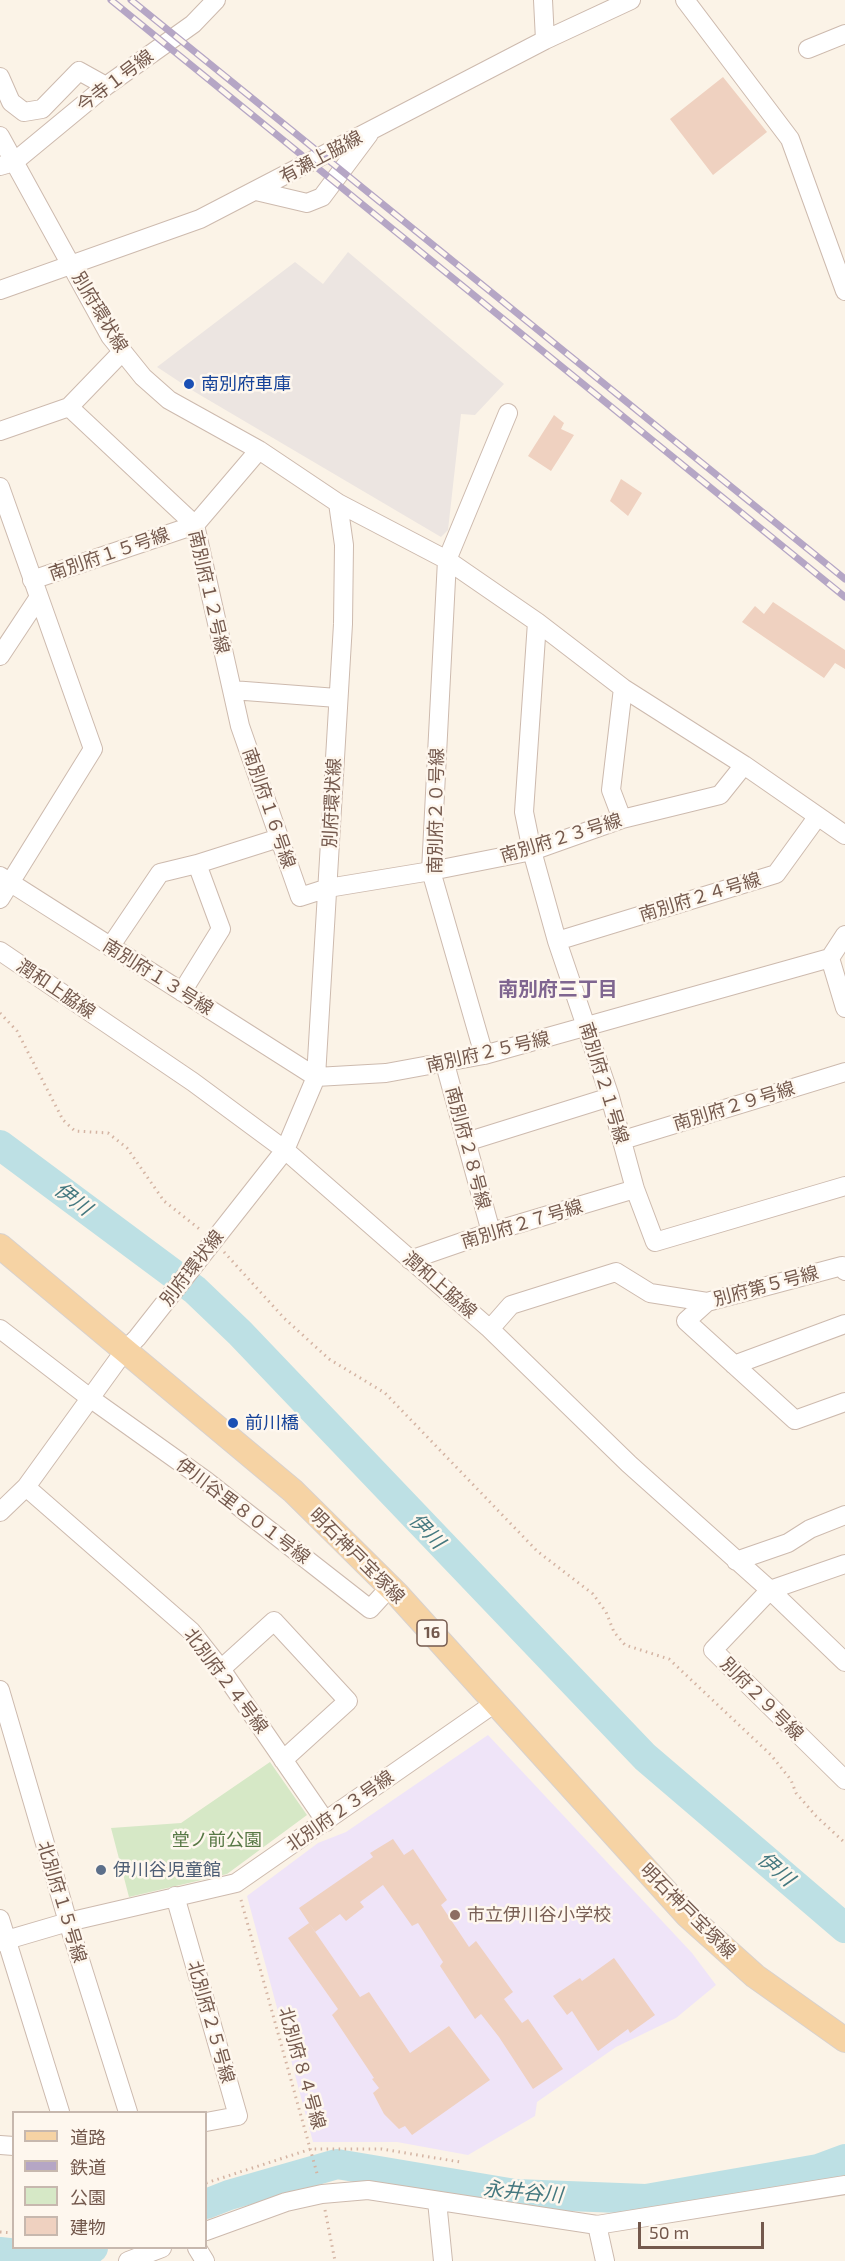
<!DOCTYPE html>
<meta charset="utf-8">
<style>
body{margin:0}
#map{position:relative;width:845px;height:2261px;overflow:hidden;background:#fbf3e7;font-family:"Exo 2","Noto Sans JP",sans-serif}
canvas{display:block}
.legend{position:absolute;left:12px;top:2111px;width:195px;height:138px;box-sizing:border-box;background:#fef7ee;border:2px solid #c7b8ae;margin:0;padding:8px 10px;list-style:none;font-size:18px;color:#74594d}
.legend li{display:flex;align-items:center;gap:12px;height:30px}
.legend b{width:30px;border:2px solid #c7b8ae}
.scale{position:absolute;left:638px;top:2222px;width:126px;height:27px;box-sizing:border-box;border:3px solid #74594d;border-top:0;padding-left:8px;font-size:18px;line-height:21px;white-space:nowrap;color:#74594d;-webkit-text-stroke:4px #fef7ee;paint-order:stroke}
</style>
<div id="map">
<canvas width="845" height="2261"></canvas>
<ul class="legend">
<li><b style="height:8px;background:#f6d3a4"></b>道路</li>
<li><b style="height:8px;background:#b5a6c5"></b>鉄道</li>
<li><b style="height:16px;background:#d6e8c6"></b>公園</li>
<li><b style="height:16px;background:#efd1c0"></b>建物</li>
</ul>
<div class="scale">50 m</div>
</div>
<script>
const c = document.querySelector('canvas').getContext('2d');
c.lineJoin = 'round';
function fill(path, color) { c.fillStyle = color; c.fill(path, 'evenodd'); }
const poly = rows => new Path2D(rows.map(r => 'M' + r).join(''));
function strokePath(path, color, width, dash) { c.strokeStyle = color; c.lineWidth = width; c.lineCap = dash ? 'butt' : 'round'; c.setLineDash(dash || []); c.stroke(path); }
function label(font, color, halo, rows, align = 'center') {
  c.font = font + ' "Exo 2","Noto Sans JP",sans-serif'; c.lineWidth = 5; c.setLineDash([]); c.textBaseline = 'middle'; c.strokeStyle = halo; c.fillStyle = color; for (const [text, x, y, turn = 0] of rows) {
    c.save(); c.translate(x, y); c.rotate((+turn || 0) * Math.PI / 180); c.textAlign = isNaN(turn) ? turn : align; if (halo) c.strokeText(text, 0, 0); c.fillText(text, 0, 0); c.restore();
  }
}
fill(poly([
 [348,252,504,384,475,415,461,414,448,530,441,537,195,392,157,367,295,262,323,284]
]), '#ece5e1');
fill(poly([
 [488,1735,692,1953,716,1985,676,2018,616,2047,537,2102,535,2116,468,2155,397,2142,313,2142,247,1896,318,1843,346,1832]
]), '#efe4f8');
fill(poly([
 [270,1762,307,1815,227,1874,129,1897,111,1828,181,1823]
]), '#d6e8c6');
strokePath(poly([
 [0,1145,195,1290,240,1333,645,1757,845,1928],
 [206,2204,229,2195,337,2164,515,2194,646,2199,818,2169,845,2159],
 [0,2252,63,2259,93,2248]
]), '#bde0e4', 30);
fill(poly([
 [723,77,767,132,713,175,670,119],
 [554,415,564,423,561,429,574,435,551,471,528,456],
 [621,479,642,493,628,516,610,501],
 [773,602,845,650,845,669,835,663,824,678,742,622,755,606,764,614],
 [393,1839,404,1855,413,1849,447,1900,441,1905,469,1947,476,1941,513,1992,504,1999,522,2023,528,2019,563,2069,533,2089,499,2037,481,2014,475,2019,440,1966,443,1962,418,1923,412,1926,383,1885,360,1902,364,1907,346,1921,340,1914,315,1932,299,1908,373,1857,370,1853],
 [309,1923,360,1997,369,1992,410,2053,449,2026,490,2080,412,2135,405,2126,399,2129,384,2114,373,2093,379,2088,372,2079,374,2078,332,2015,338,2009,288,1938],
 [614,1958,655,2015,630,2033,628,2029,598,2051,572,2011,567,2015,553,1996,580,1978,582,1981]
]), '#efd1c0');
const minor = poly([
 [543,0,545,40],
 [685,0,790,139,845,291],
 [808,49,845,34],
 [0,77,11,102,24,112,42,109,79,71,106,86],
 [0,136,110,336,143,377,169,400,259,450,338,503,344,545,343,624,316,1077,285,1150,137,1338,125,1350,26,1487,0,1512],
 [0,166,14,162,106,86,193,24,216,0],
 [256,191,307,203,322,197,369,134],
 [0,290,200,219,545,40,631,0],
 [69,407,122,352],
 [0,431,69,407,195,525,232,690,337,698],
 [0,487,93,749,0,899],
 [338,503,447,560,537,622,623,688,744,765,845,835],
 [32,580,195,525,259,450],
 [537,622,524,812,532,851,557,941,610,1097,635,1189,655,1242,845,1186],
 [0,656,39,597],
 [232,690,240,726,300,897,328,888,431,871,532,851,622,819,720,795,744,765],
 [622,819,611,790,623,688],
 [197,864,279,838],
 [0,876,316,1077,386,1073,484,1055,830,958],
 [845,935,830,958,845,1008],
 [557,941,776,874,818,816],
 [110,947,160,873,197,864,221,929,182,992],
 [0,951,193,1082,285,1150,490,1329,629,1464,770,1590,845,1662],
 [484,1055,431,871,447,560,508,413],
 [445,1064,491,1232],
 [623,1140,845,1072],
 [466,1142,610,1097],
 [410,1260,491,1232,635,1189],
 [707,1302,686,1321,795,1420,845,1402],
 [0,1329,90,1398,205,1480,370,1609,390,1587],
 [490,1329,511,1305,616,1272,650,1293,707,1302,842,1266,845,1271],
 [734,1365,845,1324],
 [26,1487,191,1631,221,1669,326,1822],
 [736,1561,788,1543,810,1529,845,1515],
 [845,1564,770,1590,713,1650,845,1780],
 [221,1669,274,1621,348,1701,283,1760],
 [0,1690,68,1922,128,2112],
 [175,1896,238,2116,206,2122],
 [0,1919,60,2112],
 [0,1942,68,1922,236,1883,495,1703],
 [0,2145,14,2146],
 [437,2201,443,2261],
 [597,2225,605,2261],
 [206,2231,286,2202,322,2194,368,2190,597,2225,845,2185],
 [197,2248,205,2261],
 [128,2261,162,2248]
]);
const major = poly([
 [0,1246,293,1491,397,1594,687,1915,755,1976,845,2040]
]);
strokePath(minor, '#cdbaae', 20);
strokePath(major, '#d8d1cd', 26);
strokePath(poly([
 [0,1013,17,1031,63,1120,75,1131,108,1133,127,1148,164,1201,202,1231],
 [224,1252,284,1318,329,1359,385,1393,537,1551,593,1594,606,1612,614,1632,625,1645,669,1659,771,1755,791,1780,796,1793,816,1816,845,1843],
 [241,1900,318,2177],
 [206,2183,311,2149,382,2149,460,2162],
 [325,2210,335,2261],
 [0,2232,14,2233]
]), '#d4b4a3', 3, [1.5, 4.5]);
strokePath(minor, '#fff', 18);
strokePath(major, '#f6d3a4', 24);
const rail = poly([
 [111,0,845,597],
 [131,0,845,579]
]);
strokePath(rail, '#b5a6c5', 7);
strokePath(rail, '#fef7ee', 4.5, [14]);
for (const [x, y, r, color] of [
 [189,384,6,"#1a4fb4"],
 [233,1423,6,"#1a4fb4"],
 [101,1870,6,"#5c6f8a"],
 [455,1915,6,"#8d6e63"]
]) { const dot = new Path2D(); dot.arc(x, y, r, 0, 2 * Math.PI); c.fillStyle = color; c.fill(dot); strokePath(dot, '#fef7ee', 2); }
for (const [x, y, w] of [
 [432,1633,30]
]) { const box = new Path2D(); box.roundRect(x - w / 2, y - 13, w, 26, 4.5); c.fillStyle = '#fef7ee'; c.fill(box); strokePath(box, '#74594d', 1.5); }
label('bold 16px', '#74594d', null, [
 ["16",432,1633]
]);
label('18px', '#74594d', '#fef7ee', [
 ["今寺１号線",115,81,-37],
 ["有瀬上脇線",321,157,-28],
 ["別府環状線",100,312,59],
 ["南別府１５号線",109,554,-19],
 ["南別府１２号線",209,592,77],
 ["別府環状線",332,803,-87],
 ["南別府１６号線",269,808,71],
 ["南別府２０号線",436,811,-89],
 ["南別府２３号線",561,838,-17],
 ["南別府２４号線",700,897,-17],
 ["南別府１３号線",158,977,32],
 ["潤和上脇線",56,989,34],
 ["南別府２５号線",488,1052,-13],
 ["南別府２１号線",604,1083,73],
 ["南別府２９号線",734,1106,-17],
 ["南別府２８号線",468,1148,75],
 ["南別府２７号線",522,1224,-17],
 ["別府環状線",192,1268,-52],
 ["潤和上脇線",440,1285,41],
 ["別府第５号線",766,1286,-15],
 ["伊川谷里８０１号線",243,1511,37],
 ["明石神戸宝塚線",357,1556,45],
 ["北別府２４号線",226,1681,53],
 ["別府２９号線",762,1699,45],
 ["北別府２３号線",340,1811,-35],
 ["北別府１５号線",62,1902,73],
 ["明石神戸宝塚線",688,1911,45],
 ["北別府２５号線",211,2022,74],
 ["北別府８４号線",302,2068,74]
]);
label('18px', '#164399', '#fef7ee', [
 ["南別府車庫",201,384],
 ["前川橋",245,1423]
], 'left');
label('18px', '#577845', '#fef7ee', [
 ["堂ノ前公園",217,1840]
]);
label('18px', '#4e5e75', '#fef7ee', [
 ["伊川谷児童館",113,1870]
], 'left');
label('18px', '#785e54', '#fef7ee', [
 ["市立伊川谷小学校",467,1915]
], 'left');
label('bold 20px', '#7f6590', '#fef7ee', [
 ["南別府三丁目",558,989]
]);
label('italic 20px', '#44787f', '#fef7ee', [
 ["伊川",73,1199,37],
 ["伊川",427,1531,46],
 ["伊川",776,1869,41],
 ["永井谷川",523,2192,5]
]);
</script>
